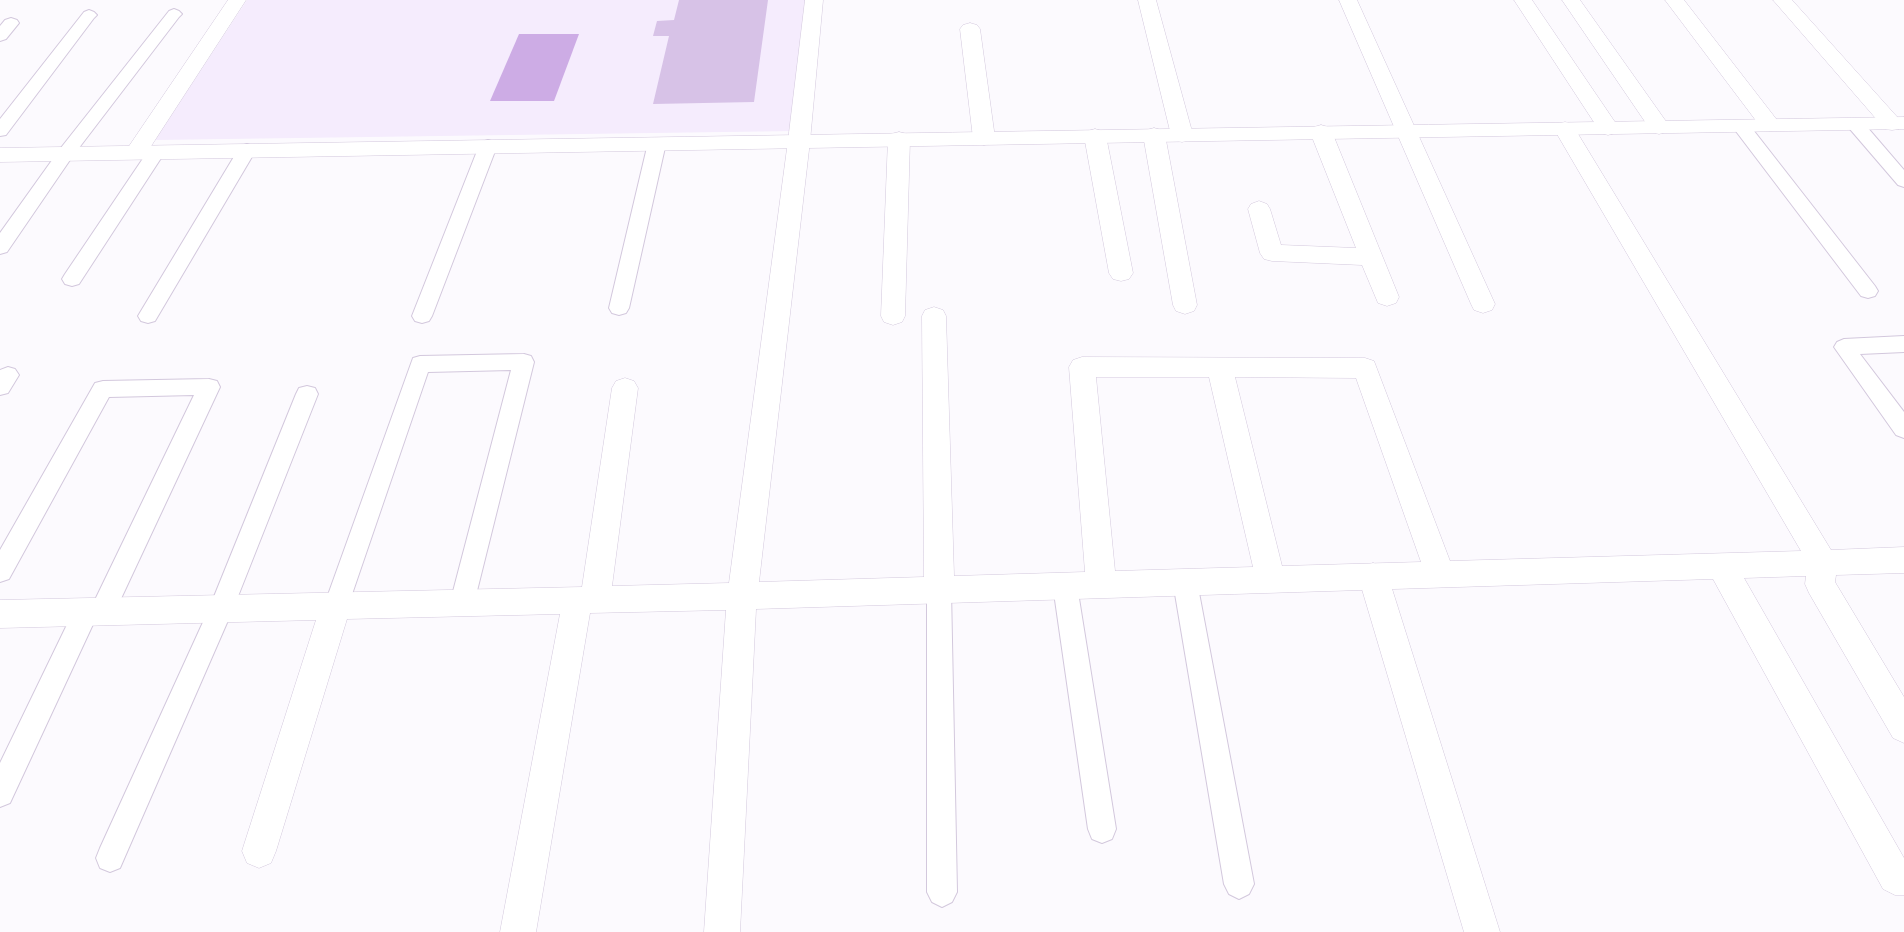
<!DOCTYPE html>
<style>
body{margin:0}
canvas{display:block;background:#fcfafe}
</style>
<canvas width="1904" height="932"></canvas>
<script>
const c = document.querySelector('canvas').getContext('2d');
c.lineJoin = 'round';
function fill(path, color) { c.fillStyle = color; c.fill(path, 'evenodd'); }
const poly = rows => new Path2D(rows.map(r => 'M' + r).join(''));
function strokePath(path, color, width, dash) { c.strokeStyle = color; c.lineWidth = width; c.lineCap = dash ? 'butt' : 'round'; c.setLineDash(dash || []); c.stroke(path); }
fill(poly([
 [247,0,809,0,796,131,155,140]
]), '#f5ecfd');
fill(poly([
 [679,0,768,0,754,102,653,104,669,36,653,36,657,21,674,20]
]), '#d7c2e7');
fill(poly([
 [519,34,579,34,554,101,490,101]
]), '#cdace5');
const lane = poly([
 [174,9,179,11,182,14,179,17,72,157,7,252,0,254,0,233,60,149,169,11,174,9],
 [89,10,94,12,97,15,94,18,6,135,0,136,0,119,84,12,89,10],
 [11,18,17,20,19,23,6,39,0,41,0,26,5,20,11,18],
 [1855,119,1861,120,1904,170,1904,187,1898,185,1849,128,1846,124,1849,120,1855,119],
 [1741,121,1747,122,1875,286,1878,291,1875,296,1868,298,1861,296,1735,130,1732,126,1735,122,1741,121],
 [657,138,663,139,666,143,629,308,626,313,619,315,612,313,609,308,648,143,651,139,657,138],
 [488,140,494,142,497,146,432,316,429,321,422,323,415,321,412,316,479,146,482,142,488,140],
 [247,144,253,146,256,150,155,321,148,323,141,321,138,316,141,311,238,150,241,146,247,144],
 [156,146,162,148,165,152,79,284,72,286,65,284,62,279,65,274,150,148,156,146],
 [1904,336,1904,352,1860,354,1904,412,1904,438,1896,435,1834,347,1837,342,1844,339,1904,336],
 [524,354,531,356,534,362,474,603,471,611,462,614,453,611,450,603,511,370,428,372,348,606,345,614,336,617,327,614,324,606,413,358,420,356,524,354],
 [8,367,15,369,19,375,8,393,0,395,0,370,8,367],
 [209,379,217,381,220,387,111,620,102,623,95,620,10,803,0,807,0,763,77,604,86,601,93,604,194,395,109,397,9,579,0,582,0,550,95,383,103,381,209,379],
 [307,386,315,388,318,394,233,609,120,868,110,872,100,868,96,858,100,848,209,609,296,394,299,388,307,386],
 [1185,571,1194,574,1197,582,1254,884,1249,894,1239,899,1229,894,1224,884,1173,582,1176,574,1185,571],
 [1065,575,1074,578,1077,586,1116,829,1112,839,1102,843,1092,839,1088,829,1053,586,1056,578,1065,575],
 [939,579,948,582,951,590,957,892,952,902,942,907,932,902,927,892,927,590,930,582,939,579]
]);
const street = poly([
 [228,0,246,0,144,157,136,159,128,157,125,152,228,0],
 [805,0,823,0,810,141,759,582,924,577,922,316,925,310,934,307,943,310,946,316,954,576,1085,572,1069,367,1073,360,1082,357,1365,358,1374,361,1450,561,1801,551,1554,129,1558,124,1565,122,1572,124,1831,550,1904,547,1904,573,1836,575,1835,582,1904,697,1904,743,1893,738,1809,593,1805,584,1806,576,1744,578,1904,858,1904,895,1895,895,1883,889,1713,579,756,609,740,932,704,932,726,610,590,613,536,932,500,932,560,614,347,619,276,851,271,863,259,868,247,863,242,851,316,620,0,628,0,600,582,587,612,388,616,381,625,378,634,381,638,388,612,586,729,583,788,141,805,0],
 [1096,377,1209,377,1253,567,1115,571,1096,377],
 [1235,377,1356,378,1421,562,1282,566,1235,377],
 [1138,0,1156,0,1193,135,1189,140,1182,142,1175,140,1171,135,1138,0],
 [1339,0,1357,0,1495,304,1492,310,1483,313,1474,310,1471,304,1339,0],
 [1514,0,1532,0,1619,128,1615,133,1608,135,1601,133,1514,0],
 [1562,0,1580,0,1670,127,1666,132,1659,134,1652,132,1562,0],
 [1665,0,1684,0,1777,120,1780,125,1777,130,1770,131,1763,130,1665,0],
 [1773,0,1792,0,1899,119,1902,124,1899,129,1892,130,1885,129,1773,0],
 [970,23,977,25,980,29,995,138,992,143,984,145,976,143,973,138,960,29,963,25,970,23],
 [1321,125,1328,127,1332,132,1399,297,1396,303,1387,306,1378,303,1362,265,1272,261,1264,259,1260,253,1248,209,1251,204,1259,201,1267,204,1270,209,1281,245,1356,248,1310,132,1314,127,1321,125],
 [1154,128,1161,130,1165,135,1197,305,1194,311,1185,314,1176,311,1173,305,1143,135,1147,130,1154,128],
 [1095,129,1102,131,1106,136,1133,273,1129,279,1121,281,1113,279,1109,273,1084,136,1088,131,1095,129],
 [899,132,907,134,910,139,905,316,902,322,893,325,884,322,881,316,888,139,891,134,899,132]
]);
const secondary = poly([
 [1904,117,1904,129,0,162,0,148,1904,117],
 [1373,563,1383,567,1388,576,1500,932,1464,932,1358,576,1363,567,1373,563]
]);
strokePath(lane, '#d3c8dd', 2);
strokePath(street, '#d3c8dd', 1);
strokePath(secondary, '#d3c8dd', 1);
fill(lane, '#fff');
fill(street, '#fff');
fill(secondary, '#fff');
</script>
